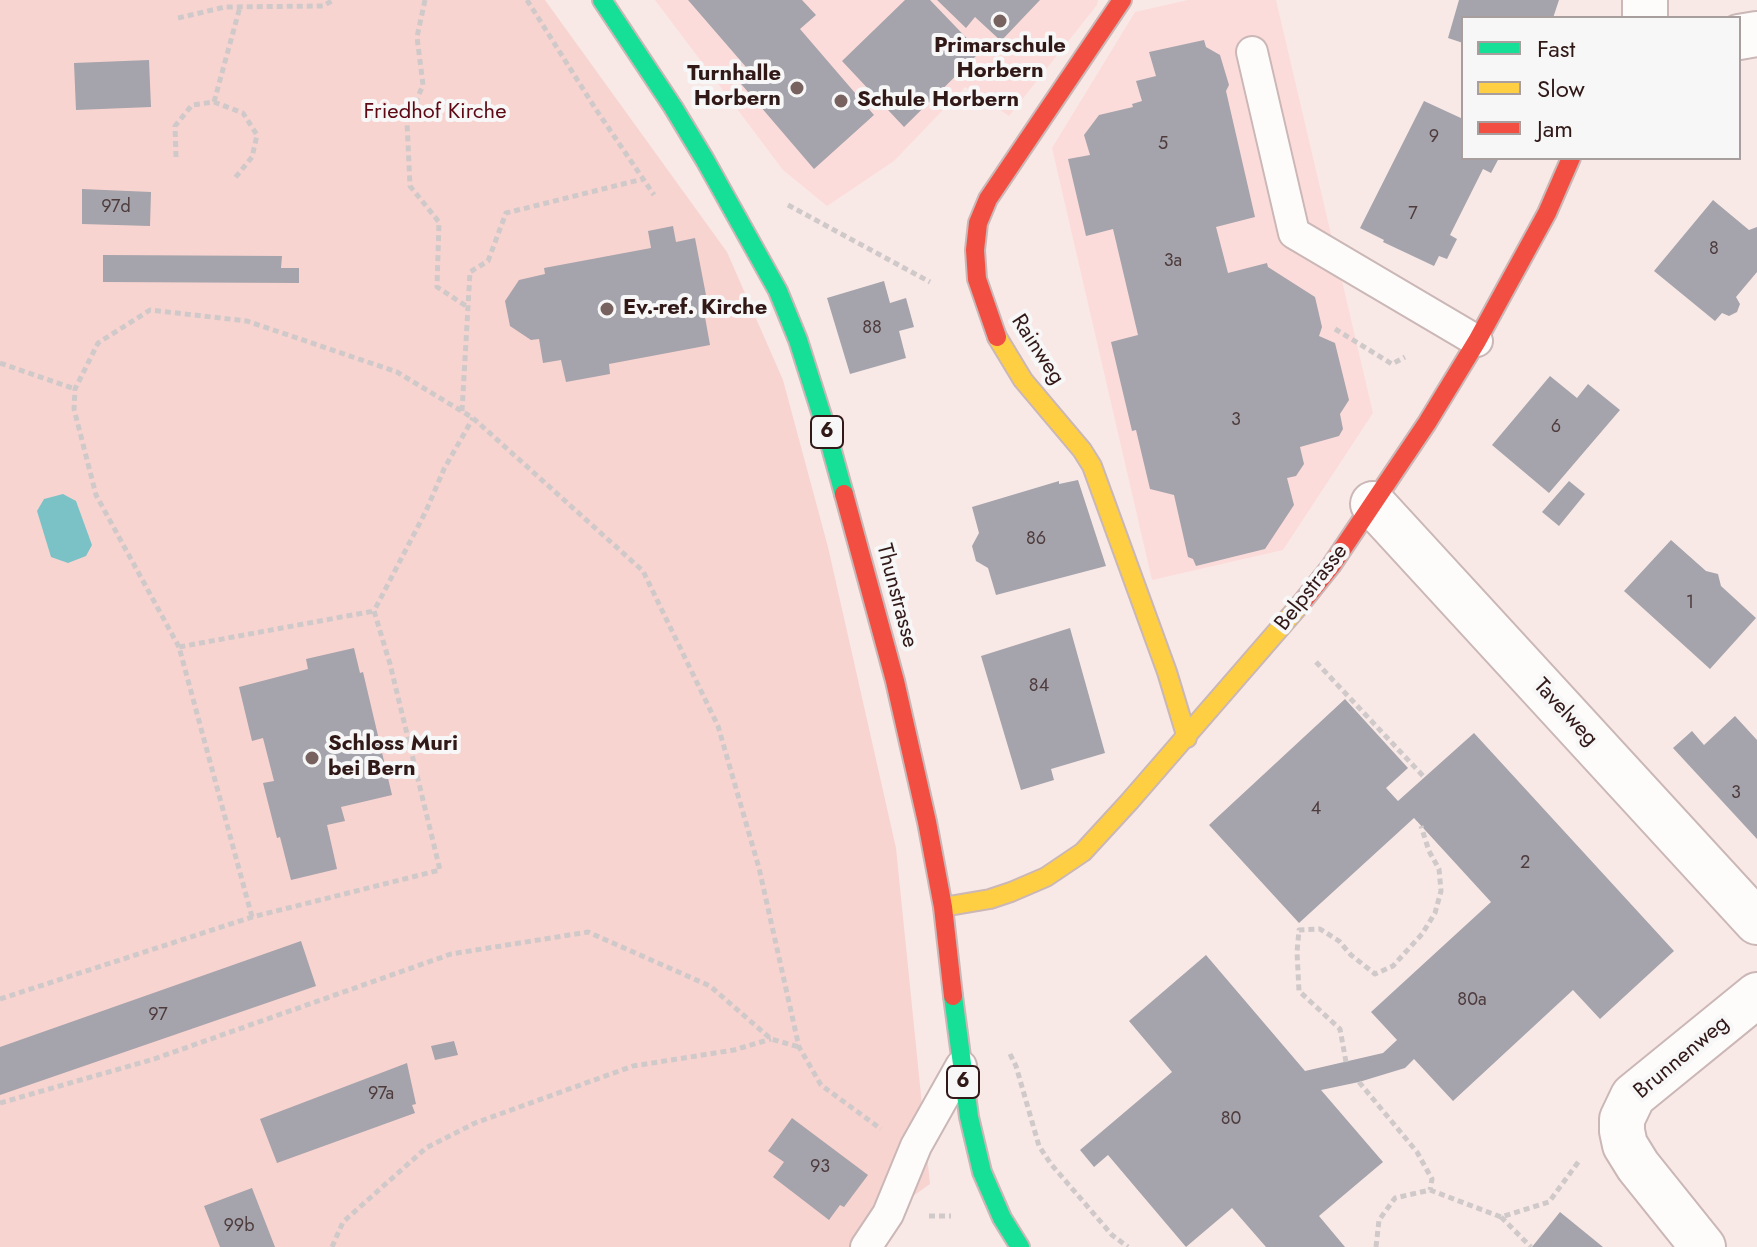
<!DOCTYPE html>
<style>
body{margin:0}
#map{position:relative;width:1757px;height:1247px;overflow:hidden;background:#f8e9e7;font-family:Jost,sans-serif}
canvas{display:block}
.legend{position:absolute;left:1461px;top:16px;width:280px;height:144px;box-sizing:border-box;background:#f7f7f7;border:2px solid #a89e9e;margin:0;padding:10px 14px;list-style:none;font-size:24px;color:#311918}
.legend li{display:flex;align-items:center;gap:16px;height:40px}
.legend b{width:40px;border:2px solid #a89e9e}
</style>
<div id="map">
<canvas width="1757" height="1247"></canvas>
<ul class="legend">
<li><b style="height:10px;background:#16e098"></b>Fast</li>
<li><b style="height:10px;background:#ffcf43"></b>Slow</li>
<li><b style="height:10px;background:#f24e42"></b>Jam</li>
</ul>
</div>
<script>
const c = document.querySelector('canvas').getContext('2d');
c.lineJoin = 'round';
function fill(path, color) { c.fillStyle = color; c.fill(path, 'evenodd'); }
const poly = rows => new Path2D(rows.map(r => 'M' + r).join(''));
function strokePath(path, color, width, dash) { c.strokeStyle = color; c.lineWidth = width; c.lineCap = dash ? 'butt' : 'round'; c.setLineDash(dash || []); c.stroke(path); }
function label(font, color, halo, rows, align = 'center') {
  c.font = font + ' Jost,sans-serif'; c.lineWidth = 8; c.setLineDash([]); c.textBaseline = 'middle'; c.strokeStyle = halo; c.fillStyle = color; for (const [text, x, y, turn = 0] of rows) {
    c.save(); c.translate(x, y); c.rotate((+turn || 0) * Math.PI / 180); c.textAlign = isNaN(turn) ? turn : align; if (halo) c.strokeText(text, 0, 0); c.fillText(text, 0, 0); c.restore();
  }
}
fill(poly([
 [655,0,1098,0,1097,5,1009,116,965,87,894,161,827,206,783,170],
 [1188,0,1276,0,1373,413,1283,550,1152,580,1052,148,1135,12]
]), '#fcdcda');
fill(poly([
 [0,0,545,0,727,252,783,380,828,547,896,848,930,1184,888,1214,866,1247,0,1247]
]), '#f8d4d1');
fill(poly([
 [63,494,76,501,92,545,86,556,68,563,51,557,37,511,44,499]
]), '#7bc2c7');
fill(poly([
 [688,0,802,0,816,15,800,29,874,115,814,169,736,78,746,67],
 [905,0,930,0,980,52,904,127,842,61],
 [937,0,1040,0,1001,41,975,17,966,28],
 [1459,0,1559,0,1553,18,1463,18,1463,43,1448,38],
 [1204,40,1206,47,1220,55,1229,85,1226,91,1255,217,1216,227,1228,273,1267,263,1268,267,1315,297,1322,327,1319,336,1335,343,1349,400,1340,414,1343,429,1339,436,1300,447,1304,464,1296,476,1287,478,1294,505,1265,549,1196,566,1193,559,1188,557,1174,495,1150,489,1136,430,1132,431,1111,342,1138,335,1113,229,1086,236,1068,159,1090,155,1084,135,1099,115,1133,107,1132,104,1142,101,1136,81,1156,76,1149,52],
 [149,60,151,107,76,110,74,63],
 [1424,101,1463,119,1463,158,1499,158,1491,173,1483,169,1450,235,1457,239,1447,259,1439,256,1434,266,1383,242,1384,240,1360,228],
 [82,189,151,192,150,226,82,224],
 [1713,200,1749,230,1757,227,1757,272,1736,297,1740,304,1737,312,1729,316,1722,313,1715,321,1654,271],
 [673,226,676,242,695,238,710,316,705,317,710,345,609,364,610,374,566,382,561,360,543,363,539,339,531,340,510,326,505,301,519,280,545,274,544,268,651,248,648,231],
 [103,255,282,256,281,268,299,268,299,283,103,282],
 [884,281,890,303,906,298,914,327,899,331,906,358,850,374,827,298],
 [1550,376,1577,398,1588,384,1620,410,1549,493,1492,445],
 [1078,480,1106,566,996,595,988,568,976,561,972,546,979,533,972,507,1059,481,1059,484],
 [1569,481,1585,494,1559,526,1542,512],
 [1671,540,1706,571,1718,574,1721,586,1756,618,1710,669,1624,591],
 [1070,628,1105,753,1051,769,1054,780,1021,790,981,656],
 [354,648,360,673,363,672,392,795,341,807,345,821,327,825,337,869,291,880,280,837,277,838,263,783,274,781,263,738,252,741,239,687,308,669,306,659],
 [1345,699,1408,768,1386,788,1398,801,1474,733,1674,951,1600,1019,1573,990,1453,1101,1414,1059,1405,1068,1359,1082,1321,1090,1383,1162,1319,1216,1345,1247,1266,1247,1232,1208,1186,1247,1108,1155,1094,1167,1080,1150,1172,1072,1129,1021,1206,955,1305,1071,1383,1053,1397,1040,1371,1012,1491,902,1414,818,1299,923,1209,825],
 [1735,716,1757,740,1757,839,1673,748,1692,731,1704,745],
 [301,941,316,986,0,1095,0,1047],
 [454,1041,458,1055,435,1060,431,1046],
 [407,1063,416,1104,412,1105,415,1113,277,1163,260,1119],
 [792,1118,868,1175,844,1207,840,1205,829,1220,773,1177,784,1162,768,1151],
 [252,1188,275,1247,220,1247,204,1206],
 [1560,1212,1603,1247,1532,1247]
]), '#a5a3ab');
const lane = poly([
 [1252,52,1294,233,1477,341],
 [866,1247,888,1214,916,1146,961,1066]
]);
const street = poly([
 [1645,18,1645,0],
 [1739,37,1757,34],
 [1373,504,1757,922],
 [1703,1247,1638,1166,1625,1145,1622,1131,1622,1119,1633,1096,1757,995]
]);
const fast = poly([
 [602,0,673,107,705,160,778,291,798,340,824,422,844,494],
 [953,996,969,1117,982,1172,1002,1218,1020,1247]
]);
const slow = poly([
 [997,337,1023,380,1082,450,1092,466,1167,672,1187,738],
 [943,907,990,899,1011,892,1046,877,1083,852,1129,802,1299,606]
]);
const jam = poly([
 [997,337,977,279,975,250,978,223,988,199,1122,0],
 [844,494,895,681,927,822,943,907,953,996],
 [1299,606,1331,566,1427,423,1477,341,1547,213,1571,158]
]);
strokePath(lane, '#cab7b6', 34);
strokePath(street, '#cab7b6', 48);
strokePath(fast, '#cab7b6', 22);
strokePath(slow, '#cab7b6', 22);
strokePath(jam, '#cab7b6', 22);
strokePath(poly([
 [425,0,417,37,423,85,407,122,410,186,439,222,437,287,466,306],
 [527,0,595,108,654,195],
 [178,18,225,7,323,6,333,0],
 [214,102,240,7],
 [176,157,175,126,192,105,214,102,243,113,257,135,252,157,235,178],
 [788,205,930,282],
 [1335,329,1392,364,1405,357],
 [0,363,75,389],
 [462,411,470,272,488,261,506,213,643,179],
 [179,647,96,495,74,409,75,389,98,343,150,310,247,321,397,372,473,418,643,571,718,726,759,868,799,1047,821,1085,881,1129],
 [1316,662,1425,778],
 [252,917,179,647,374,611],
 [0,999,252,917,440,870,390,664,374,611,426,511,444,469,473,418],
 [1010,1054,1016,1066,1039,1146,1051,1164,1112,1235,1128,1247],
 [1346,1062,1340,1029,1299,991,1297,952,1299,930,1320,929,1339,941,1351,955,1375,974,1393,966,1422,934,1435,913,1441,891,1439,869,1429,851,1421,826],
 [1359,1082,1417,1152,1432,1179,1430,1190],
 [0,1103,154,1059,451,954,588,932,710,986,771,1039,799,1047],
 [929,1216,951,1216],
 [1501,1217,1531,1247],
 [332,1247,343,1222,426,1148,475,1123,633,1066,734,1050,771,1039],
 [1376,1247,1379,1220,1395,1198,1430,1190,1501,1217,1549,1202,1579,1161]
]), '#d0c9c9', 5, [6, 4]);
strokePath(lane, '#fefcfb', 30);
strokePath(street, '#fefcfb', 44);
strokePath(fast, '#16e098', 18);
strokePath(slow, '#ffcf43', 18);
strokePath(jam, '#f24e42', 18);
for (const [x, y, r, color] of [
 [1000,21,8,"#776260"],
 [797,88,8,"#776260"],
 [841,101,8,"#776260"],
 [607,309,8,"#776260"],
 [312,758,8,"#776260"]
]) { const dot = new Path2D(); dot.arc(x, y, r, 0, 2 * Math.PI); c.fillStyle = color; c.fill(dot); strokePath(dot, '#f7f7f7', 3); }
label('18px', '#4e3c3d', null, [
 ["9",1434,138],
 ["5",1163,145],
 ["97d",116,208],
 ["7",1413,215],
 ["8",1714,250],
 ["3a",1173,262],
 ["88",872,329],
 ["3",1236,421],
 ["6",1556,428],
 ["86",1036,540],
 ["1",1690,604],
 ["84",1039,687],
 ["3",1736,794],
 ["4",1316,810],
 ["2",1525,864],
 ["80a",1472,1001],
 ["97",158,1016],
 ["97a",381,1095],
 ["80",1231,1120],
 ["93",820,1168],
 ["99b",239,1227]
]);
for (const [x, y, w] of [
 [827,432,32],
 [963,1082,32]
]) { const box = new Path2D(); box.roundRect(x - w / 2, y - 16, w, 32, 6); c.fillStyle = '#f7f7f7'; c.fill(box); strokePath(box, '#311918', 2); }
label('bold 20px', '#311918', null, [
 ["6",827,432],
 ["6",963,1082]
]);
label('bold 22px', '#311918', '#f7f7f7', [
 ["Primarschule",1000,47,"center"],
 ["Horbern",1000,72,"center"],
 ["Turnhalle",781,75,"right"],
 ["Horbern",781,100,"right"],
 ["Schule Horbern",857,101],
 ["Ev.-ref. Kirche",623,309],
 ["Schloss Muri",328,745],
 ["bei Bern",328,770]
], 'left');
label('22px', '#5d0813', '#f7f7f7', [
 ["Friedhof Kirche",435,113]
]);
label('22px', '#311918', '#f7f7f7', [
 ["Rainweg",1037,350,57],
 ["Belpstrasse",1312,588,-52],
 ["Thunstrasse",896,596,75],
 ["Tavelweg",1565,713,47],
 ["Brunnenweg",1682,1058,-40]
]);
</script>
